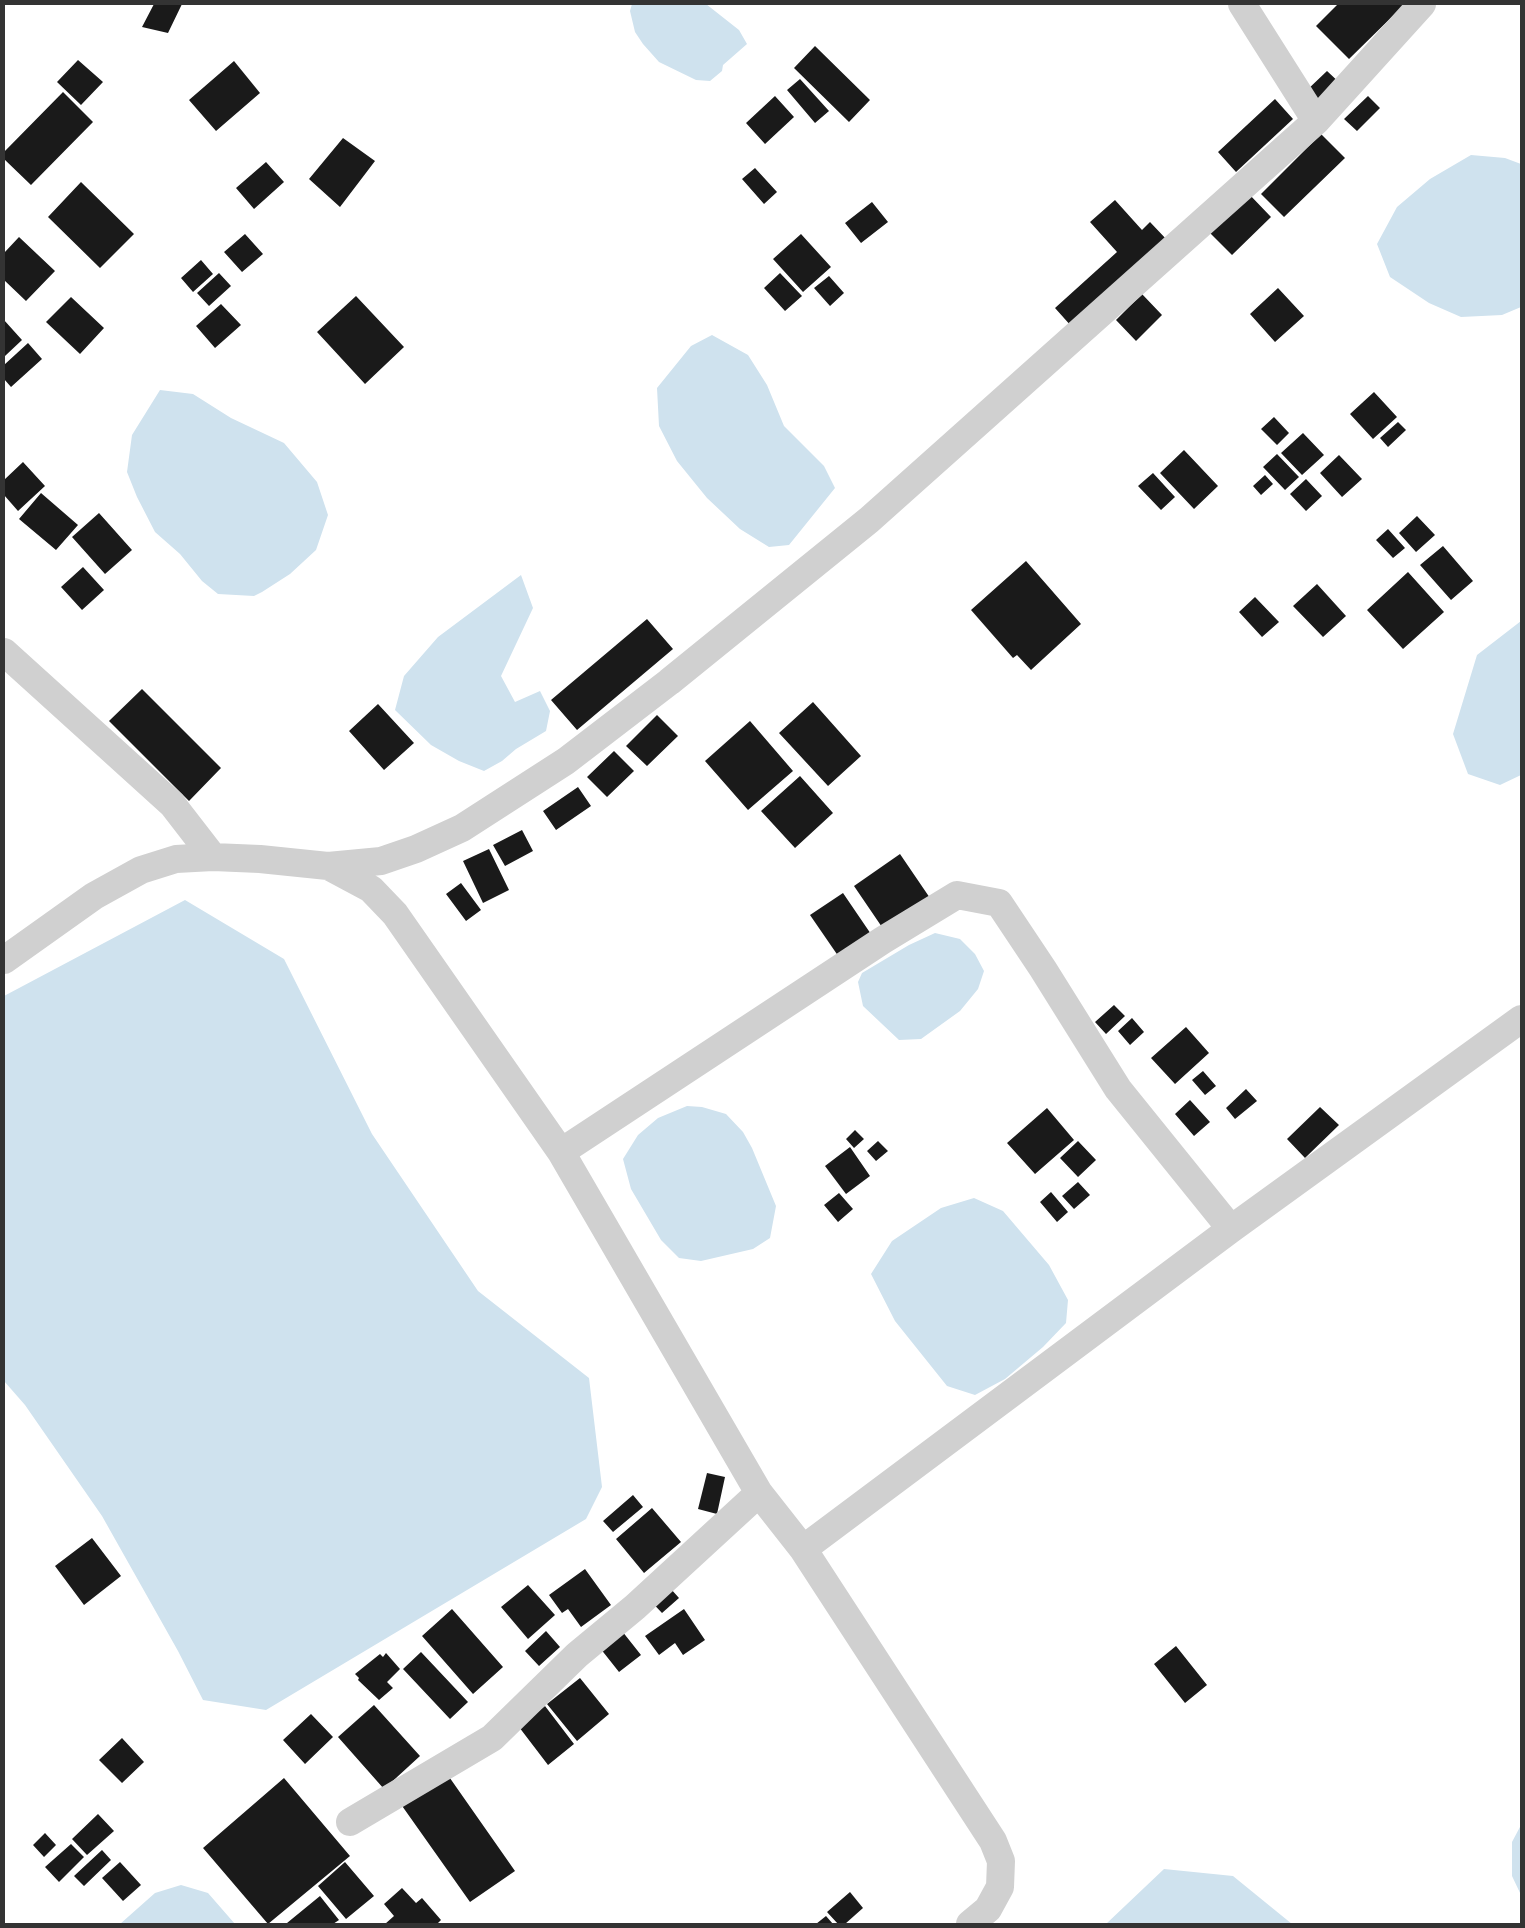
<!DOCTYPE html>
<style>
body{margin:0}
#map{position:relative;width:1525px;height:1928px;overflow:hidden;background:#fff;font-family:Arial,sans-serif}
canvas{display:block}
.frame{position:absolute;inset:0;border:5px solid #333;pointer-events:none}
</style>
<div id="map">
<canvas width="1525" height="1928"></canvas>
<div class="frame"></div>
</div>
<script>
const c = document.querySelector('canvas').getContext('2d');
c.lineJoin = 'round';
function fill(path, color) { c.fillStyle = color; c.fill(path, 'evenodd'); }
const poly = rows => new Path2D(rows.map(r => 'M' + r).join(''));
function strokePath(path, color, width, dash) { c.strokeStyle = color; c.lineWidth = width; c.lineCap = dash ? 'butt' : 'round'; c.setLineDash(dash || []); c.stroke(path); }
fill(poly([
 [632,4,706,4,739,30,747,44,723,65,722,71,710,81,696,80,659,62,643,44,635,32,630,11],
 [1471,155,1505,158,1521,164,1521,307,1502,315,1461,317,1429,303,1390,277,1377,244,1397,207,1430,179],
 [712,335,748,355,767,385,784,426,824,466,835,488,789,545,769,547,740,529,707,498,677,461,659,426,657,388,691,346],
 [160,390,193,394,231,418,284,443,317,482,328,515,316,550,290,574,262,592,254,596,218,594,202,581,180,554,155,532,137,497,127,472,132,435],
 [521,575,533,608,501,676,515,702,540,691,550,711,546,731,516,749,502,761,484,771,459,761,431,745,395,710,404,676,438,637],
 [1521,621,1521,775,1500,785,1468,774,1453,734,1477,655],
 [185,900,284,959,372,1134,478,1291,589,1378,602,1487,586,1519,266,1710,203,1700,178,1651,102,1516,25,1405,4,1381,4,996],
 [935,933,960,939,975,954,984,971,978,989,960,1011,921,1039,899,1040,863,1006,858,982,862,973,909,945],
 [687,1106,702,1107,726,1114,743,1132,752,1148,776,1206,770,1238,753,1249,701,1261,679,1258,661,1240,631,1189,623,1159,638,1135,658,1118],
 [974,1198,1003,1211,1049,1265,1068,1300,1066,1323,1043,1347,1005,1379,975,1395,947,1386,895,1321,871,1274,892,1241,941,1208],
 [1521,1825,1521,1895,1512,1876,1512,1842],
 [1164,1869,1233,1876,1292,1924,1106,1924],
 [181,1885,208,1893,235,1924,120,1924,155,1893]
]), '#cfe2ee');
fill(poly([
 [154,4,182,4,168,33,142,27],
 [1338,4,1405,4,1349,59,1316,26],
 [815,46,870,100,849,122,794,68],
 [78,60,103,82,81,105,57,82],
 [234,61,260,93,216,131,189,100],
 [1327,71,1342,85,1321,106,1306,91],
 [800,79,829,111,815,123,787,90],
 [63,92,93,122,31,185,4,159,4,152],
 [775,96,794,117,765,144,746,123],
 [1368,96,1380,108,1357,131,1344,119],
 [1275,99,1293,119,1236,172,1218,152],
 [1321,134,1345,158,1284,217,1261,194],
 [343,138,375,161,340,207,309,179],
 [266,162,284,182,254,209,236,188],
 [755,168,777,192,764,204,742,179],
 [81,182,134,234,100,268,48,217],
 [1248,193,1271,217,1232,255,1209,232],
 [1115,200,1142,230,1150,222,1168,241,1072,327,1055,308,1117,252,1090,222],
 [872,202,888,222,861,243,845,223],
 [245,234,263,254,242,272,224,252],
 [801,234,831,267,803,292,773,259],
 [19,237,55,271,26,301,4,280,4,253],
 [201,260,213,274,193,292,181,278],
 [219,273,231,286,209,306,197,293],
 [780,273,802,296,785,311,764,288],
 [829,276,844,293,830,306,814,288],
 [1278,288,1304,316,1275,342,1250,314],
 [1142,294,1162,315,1136,341,1116,320],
 [356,296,404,347,365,384,317,332],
 [71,297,104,328,80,354,46,322],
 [221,304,241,325,215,348,196,326],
 [4,320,22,340,5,356,4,354],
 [28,343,42,359,11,387,4,379,4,365],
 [1374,392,1397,417,1373,439,1350,414],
 [1274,417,1289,433,1277,445,1261,429],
 [1398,422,1406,430,1388,447,1380,438],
 [1303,433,1324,455,1302,475,1281,453],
 [1184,450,1218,486,1194,509,1160,473],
 [1277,454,1299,477,1285,490,1263,467],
 [1339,455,1362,479,1342,497,1320,473],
 [23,462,45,486,18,511,4,495,4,480],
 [1153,473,1175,497,1161,510,1138,486],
 [1265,475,1273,484,1261,495,1253,486],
 [1306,479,1322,496,1306,511,1290,494],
 [41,493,78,525,56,550,19,519],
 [99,513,132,550,105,574,72,537],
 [1417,516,1435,535,1416,552,1399,533],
 [1388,529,1405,548,1393,558,1376,540],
 [1443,546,1473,581,1451,600,1420,565],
 [1026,561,1081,624,1031,670,1017,655,1013,658,971,610],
 [83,567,104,590,82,610,61,587],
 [1408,572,1444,612,1403,649,1367,610],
 [1317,584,1346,616,1323,637,1293,606],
 [1255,597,1279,622,1262,637,1239,612],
 [647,619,673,649,577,730,551,700],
 [142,689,221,768,189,801,109,721],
 [813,702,861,756,828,786,779,733],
 [378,704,414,743,384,770,349,731],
 [657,715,678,736,647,766,626,746],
 [750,721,793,771,748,810,705,761],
 [614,751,634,771,607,797,587,777],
 [800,776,833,813,795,848,761,811],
 [578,787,591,806,556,830,543,811],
 [522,830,533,851,505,866,493,845],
 [489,849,509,890,483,903,463,861],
 [900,854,932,901,886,933,854,886],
 [461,883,481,910,466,921,446,894],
 [843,893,875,940,843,963,810,915],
 [1114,1005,1125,1016,1106,1034,1095,1022],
 [1132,1018,1144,1032,1130,1045,1118,1031],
 [1186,1027,1209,1053,1175,1084,1151,1058],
 [1203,1071,1216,1086,1205,1095,1192,1080],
 [1246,1089,1257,1101,1235,1119,1226,1108],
 [1190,1100,1210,1122,1194,1136,1175,1114],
 [1320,1107,1339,1125,1305,1158,1287,1139],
 [1047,1108,1074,1140,1035,1174,1007,1143],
 [855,1130,864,1139,854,1148,846,1139],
 [878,1141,888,1151,876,1161,867,1151],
 [1078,1141,1096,1160,1078,1177,1060,1158],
 [850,1147,870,1176,846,1194,825,1166],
 [1078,1182,1090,1195,1074,1209,1062,1196],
 [1051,1192,1068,1212,1057,1222,1040,1202],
 [839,1193,853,1209,838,1222,824,1205],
 [707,1473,725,1477,717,1514,698,1509],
 [633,1495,643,1507,613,1532,603,1521],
 [652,1508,681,1542,644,1573,616,1539],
 [92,1538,121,1576,84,1605,55,1566],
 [585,1569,611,1605,581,1627,568,1609,562,1613,549,1595],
 [662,1579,679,1598,662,1613,645,1595],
 [528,1585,555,1615,528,1639,501,1607],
 [452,1609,503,1667,473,1694,422,1636],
 [684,1609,705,1640,683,1655,675,1643,659,1655,645,1636],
 [546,1631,560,1647,539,1666,525,1651],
 [622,1631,641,1655,619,1672,600,1648],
 [1176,1646,1207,1685,1185,1703,1154,1664],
 [421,1652,468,1702,450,1719,403,1669],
 [386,1653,400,1669,387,1682,393,1688,379,1700,358,1680,359,1678,355,1674,380,1654,383,1657],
 [580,1678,609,1714,577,1741,547,1704],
 [374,1705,420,1756,384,1789,338,1737],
 [545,1706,574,1744,548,1765,519,1727],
 [311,1714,333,1737,305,1764,283,1740],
 [122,1738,144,1762,122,1783,99,1760],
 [445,1771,515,1871,470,1902,400,1803],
 [284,1778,350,1856,268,1924,203,1848],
 [98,1814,114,1831,87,1855,72,1839],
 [45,1833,56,1845,44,1857,33,1845],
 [71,1844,84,1857,59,1882,45,1867],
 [102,1850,111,1860,84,1886,74,1876],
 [120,1862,141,1885,123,1901,102,1878],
 [345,1862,374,1896,346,1919,318,1886],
 [402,1888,416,1903,422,1898,441,1920,437,1924,385,1924,394,1916,384,1904],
 [850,1892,863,1908,845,1924,838,1924,827,1912],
 [320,1896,339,1920,333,1924,289,1924,287,1923],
 [826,1916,833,1924,816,1924]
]), '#1a1a1a');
strokePath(poly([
 [1242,4,1316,121],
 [4,652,172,804,213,857],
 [328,866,371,889,395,914,561,1152,759,1493,803,1549,993,1841,1001,1861,1000,1887,988,1909,970,1924],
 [4,960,94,896,141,870,176,859,213,857,260,859,328,866,381,861,416,849,462,828,566,761,669,682,869,520,1316,121,1422,4],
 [561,1152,883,940,957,895,999,903,1043,969,1118,1089,1231,1229],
 [803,1549,1231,1229,1521,1019],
 [350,1822,492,1738,577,1655,635,1607,759,1493]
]), '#d0d0d0', 28);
</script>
